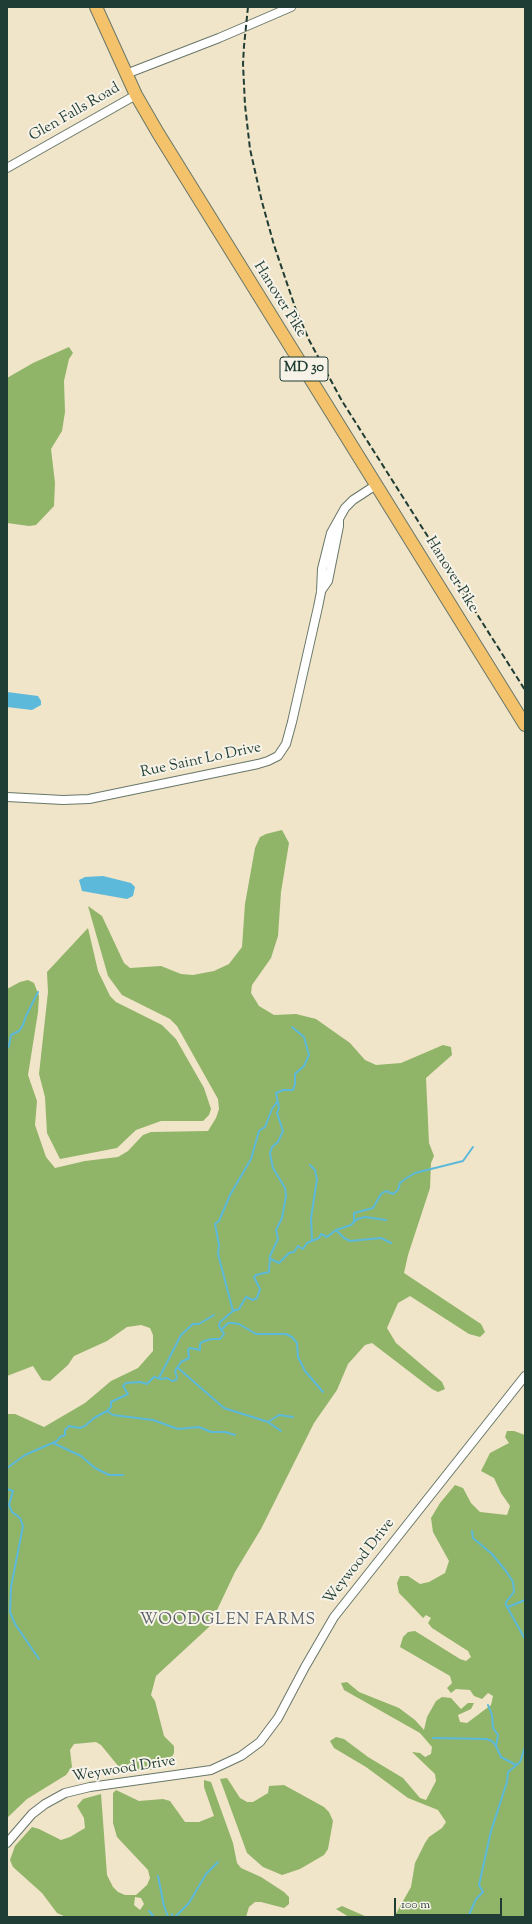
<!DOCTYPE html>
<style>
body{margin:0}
#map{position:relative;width:532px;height:1924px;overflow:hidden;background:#f0e4c9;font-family:"Sorts Mill Goudy",serif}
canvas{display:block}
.frame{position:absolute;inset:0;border:8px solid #1f3d34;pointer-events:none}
.scale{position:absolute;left:394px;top:1898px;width:108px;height:18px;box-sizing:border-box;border:2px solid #1f3d34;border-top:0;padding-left:5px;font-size:12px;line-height:14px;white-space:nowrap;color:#1f3d34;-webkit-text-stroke:3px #f7f3e8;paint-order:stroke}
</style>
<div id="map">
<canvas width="532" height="1924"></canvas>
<div class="frame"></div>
<div class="scale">100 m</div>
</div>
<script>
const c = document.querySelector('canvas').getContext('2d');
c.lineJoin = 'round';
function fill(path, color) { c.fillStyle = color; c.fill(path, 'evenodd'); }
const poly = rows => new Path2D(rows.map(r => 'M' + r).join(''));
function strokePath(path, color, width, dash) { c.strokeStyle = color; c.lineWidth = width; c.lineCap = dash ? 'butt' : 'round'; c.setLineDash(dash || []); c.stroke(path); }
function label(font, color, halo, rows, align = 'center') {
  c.font = font + ' "Sorts Mill Goudy",serif'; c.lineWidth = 4; c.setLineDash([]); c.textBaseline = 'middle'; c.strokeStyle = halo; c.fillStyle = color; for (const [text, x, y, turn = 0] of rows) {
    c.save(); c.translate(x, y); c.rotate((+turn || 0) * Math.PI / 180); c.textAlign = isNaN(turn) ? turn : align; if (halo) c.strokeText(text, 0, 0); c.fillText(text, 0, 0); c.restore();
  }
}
fill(poly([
 [69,347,73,353,69,359,64,381,65,412,62,431,51,449,55,483,54,506,36,525,29,526,7,523,7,378,33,363],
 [282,830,289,843,281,892,278,936,271,958,252,985,251,993,259,1006,274,1015,296,1014,316,1019,350,1043,365,1060,376,1065,401,1063,443,1045,451,1047,452,1055,426,1078,429,1143,434,1156,431,1163,430,1188,408,1255,404,1273,481,1324,485,1332,480,1337,469,1334,410,1296,398,1303,387,1328,396,1343,442,1382,445,1389,438,1392,432,1389,372,1343,365,1345,348,1364,337,1390,314,1423,261,1529,235,1572,209,1627,156,1676,151,1695,155,1701,164,1736,174,1746,174,1753,171,1759,157,1769,131,1772,119,1767,101,1745,96,1742,74,1744,70,1750,72,1767,66,1775,27,1799,7,1818,8,1414,15,1414,44,1427,85,1403,111,1381,138,1368,153,1351,153,1335,150,1328,141,1325,127,1327,107,1341,74,1356,68,1365,50,1381,42,1380,33,1366,7,1376,7,989,20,982,28,980,34,983,39,996,38,1012,28,1075,37,1101,35,1125,46,1157,55,1168,85,1161,118,1157,128,1151,143,1135,151,1132,208,1131,216,1118,219,1109,218,1099,177,1026,170,1019,122,995,108,976,88,906,102,916,124,963,130,968,161,966,181,974,193,975,214,971,229,964,242,947,245,904,255,848,260,837,266,834],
 [88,928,98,971,110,996,116,1002,162,1025,176,1039,204,1088,211,1109,209,1115,203,1121,161,1121,136,1130,117,1148,60,1159,47,1133,45,1097,39,1074,48,992,47,972],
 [507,1431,514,1431,525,1435,525,1917,394,1917,411,1887,415,1863,425,1843,429,1837,442,1828,446,1822,438,1810,408,1798,366,1767,334,1748,330,1741,336,1737,344,1739,368,1757,403,1778,420,1798,426,1800,436,1781,435,1774,412,1752,420,1753,425,1757,431,1754,432,1747,420,1733,344,1690,341,1683,347,1682,359,1692,399,1708,415,1720,424,1730,427,1717,436,1701,442,1697,451,1698,461,1709,468,1703,474,1703,471,1709,458,1715,460,1722,467,1723,491,1705,493,1696,488,1693,482,1699,474,1696,470,1690,456,1689,451,1693,447,1688,452,1683,450,1676,400,1647,403,1637,408,1632,415,1631,460,1659,466,1661,471,1657,468,1651,432,1628,428,1623,431,1618,426,1615,423,1618,406,1600,399,1593,397,1583,400,1576,408,1576,420,1584,429,1582,445,1573,449,1561,433,1532,431,1518,440,1503,455,1485,463,1488,471,1503,480,1512,507,1515,510,1506,501,1493,494,1478,481,1471,490,1453,509,1443,505,1437],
 [227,1778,240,1798,247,1802,253,1802,268,1793,269,1786,284,1785,324,1807,329,1812,333,1821,328,1849,324,1855,300,1869,282,1875,263,1867,247,1853,220,1779],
 [204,1780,211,1782,233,1843,237,1863,241,1868,261,1877,284,1892,289,1897,289,1904,284,1908,261,1902,255,1902,249,1907,246,1917,66,1917,57,1913,42,1893,13,1867,10,1860,15,1846,32,1827,39,1829,61,1840,70,1837,85,1828,84,1818,77,1806,83,1799,101,1794,107,1875,113,1887,118,1892,125,1895,136,1895,147,1885,150,1878,148,1870,117,1837,113,1823,113,1793,116,1790,139,1801,163,1799,170,1801,185,1822,199,1822,214,1816,204,1787],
 [135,1897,141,1898,144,1904,140,1910,134,1905],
 [342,1906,367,1917,349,1917,336,1909]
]), '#90b468');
fill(poly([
 [7,692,38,696,41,701,41,705,32,710,7,707],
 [103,876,131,883,135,887,133,896,127,899,82,891,79,880,85,877]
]), '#5cb9da');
strokePath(poly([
 [7,1048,9,1046,11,1035,19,1031,23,1025,26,1016,38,992],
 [310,1165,315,1170,317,1179,311,1218,312,1240],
 [354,1221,354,1213,373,1208,381,1194,386,1191,393,1194,398,1190,400,1183,405,1179,415,1173,463,1161,473,1147],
 [336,1230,344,1238,350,1241,381,1238,391,1243],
 [271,1259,279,1263,289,1253,294,1252,298,1246,303,1249,307,1243,319,1238,321,1234,327,1237,336,1230,351,1225,357,1219,365,1217,386,1220],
 [233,1311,218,1254,219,1245,215,1224,219,1221,230,1195,251,1159,259,1131,265,1127,272,1109,277,1102],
 [221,1330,228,1323,232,1323,239,1324,256,1334,286,1334,292,1337,297,1343,298,1357,305,1371,323,1392],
 [178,1368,224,1408,268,1422,281,1431],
 [159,1378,181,1335,193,1324,199,1324,214,1315],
 [107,1411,113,1415,153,1420,178,1429,199,1427,211,1432,225,1432,235,1435],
 [268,1422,279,1415,293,1417],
 [53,1443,81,1456,95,1468,109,1475,123,1475],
 [7,1468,25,1455,57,1441,60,1437,65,1435,65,1430,69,1426,80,1428,85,1426,94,1418,107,1411,111,1407,111,1402,128,1394,123,1386,126,1383,140,1382,147,1384,154,1377,161,1379,167,1378,172,1381,176,1380,177,1377,175,1371,181,1362,189,1358,188,1350,190,1348,200,1350,200,1344,202,1342,211,1339,220,1339,224,1334,219,1326,220,1322,233,1311,239,1309,246,1297,253,1300,257,1298,260,1289,254,1277,256,1275,269,1272,270,1256,278,1239,276,1230,282,1218,286,1196,285,1188,273,1168,270,1154,272,1147,278,1142,283,1131,277,1113,279,1108,276,1093,283,1090,293,1090,295,1084,295,1074,304,1066,309,1055,304,1037,292,1027],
 [7,1489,13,1491,9,1505,12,1512,20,1518,23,1526,11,1587,10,1612,15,1624,39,1659],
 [472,1531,473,1538,492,1554,506,1571,513,1582,514,1592,506,1602,506,1605,525,1639],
 [508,1607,525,1600],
 [488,1705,492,1715,493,1728,498,1735,496,1746],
 [433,1738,486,1739,492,1741,496,1746,501,1757,516,1765],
 [158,1876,164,1906,168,1917],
 [149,1911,154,1917],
 [172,1917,172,1914],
 [175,1917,189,1903,206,1874,218,1862],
 [468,1917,476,1899,483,1892,479,1885,491,1831,507,1782,508,1772,520,1762,525,1747]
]), '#5cb9da', 2);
const minor = poly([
 [126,74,219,38,291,7],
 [7,168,136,95],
 [321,591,328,581,339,526,339,520],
 [7,797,63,800,89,799,258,764,268,761,278,756,286,744,292,722,318,607,321,592,322,569,331,533,345,508,353,500,376,485],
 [7,1843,32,1814,45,1804,65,1793,90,1787,211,1770,241,1756,260,1742,278,1718,305,1667,334,1617,525,1376]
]);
const highway = poly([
 [96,7,136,95,158,133,525,725]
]);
strokePath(minor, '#687768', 10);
strokePath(highway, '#687768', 14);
strokePath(minor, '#fff', 8);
strokePath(highway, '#f4c26a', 12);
strokePath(poly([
 [248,7,244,46,243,64,245,105,250,149,262,202,274,245,296,310,309,340,342,401,525,690]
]), '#1f3d34', 2, [6, 3]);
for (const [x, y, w] of [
 [304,369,48]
]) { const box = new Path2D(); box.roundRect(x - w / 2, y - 12, w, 24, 3); c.fillStyle = '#f7f3e8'; c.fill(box); strokePath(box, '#1f3d34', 1); }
label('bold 14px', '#1f3d34', null, [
 ["MD 30",304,369]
]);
label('15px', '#1f3d34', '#f7f3e8', [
 ["Glen Falls Road",75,113,-30],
 ["Hanover Pike",279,300,58],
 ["Hanover Pike",451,575,58],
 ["Rue Saint Lo Drive",201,761,-12],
 ["Weywood Drive",360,1562,-52],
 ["Weywood Drive",124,1770,-9]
]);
c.letterSpacing = '1px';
label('16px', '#5a6269', '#f7f3e8', [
 ["WOODGLEN FARMS",228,1621]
]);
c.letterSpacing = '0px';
</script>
